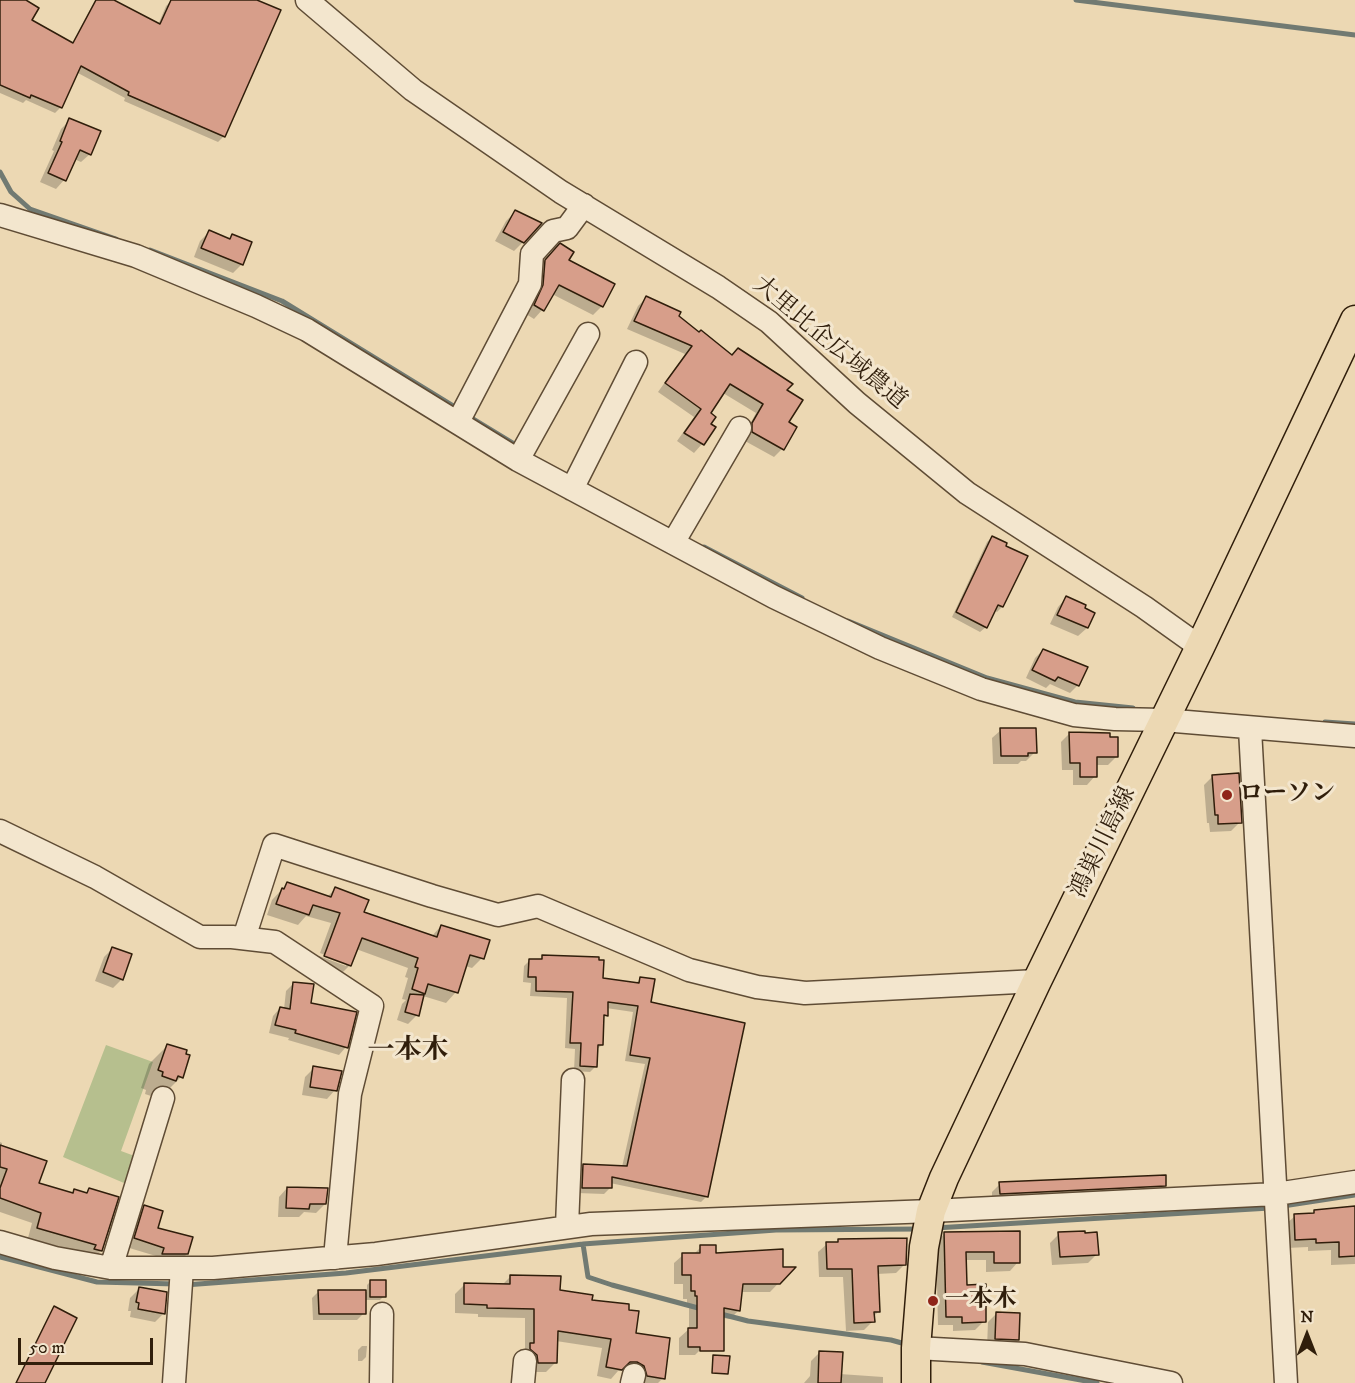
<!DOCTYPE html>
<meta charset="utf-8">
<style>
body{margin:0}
#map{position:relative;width:1355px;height:1383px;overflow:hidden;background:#ecd8b3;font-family:"IM FELL DW Pica",serif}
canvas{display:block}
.north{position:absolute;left:1277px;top:1305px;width:60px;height:60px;-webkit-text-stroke:4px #f3e6ce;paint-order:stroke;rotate:0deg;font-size:16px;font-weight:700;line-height:24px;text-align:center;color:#301e0b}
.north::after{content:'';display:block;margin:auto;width:21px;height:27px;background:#301e0b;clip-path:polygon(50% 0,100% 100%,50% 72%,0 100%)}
.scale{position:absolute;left:18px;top:1338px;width:135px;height:27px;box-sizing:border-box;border:3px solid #301e0b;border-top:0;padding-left:8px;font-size:18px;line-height:21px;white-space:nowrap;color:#301e0b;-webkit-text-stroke:4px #f3e6ce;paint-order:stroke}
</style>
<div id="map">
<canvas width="1355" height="1383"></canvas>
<div class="north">N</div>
<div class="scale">50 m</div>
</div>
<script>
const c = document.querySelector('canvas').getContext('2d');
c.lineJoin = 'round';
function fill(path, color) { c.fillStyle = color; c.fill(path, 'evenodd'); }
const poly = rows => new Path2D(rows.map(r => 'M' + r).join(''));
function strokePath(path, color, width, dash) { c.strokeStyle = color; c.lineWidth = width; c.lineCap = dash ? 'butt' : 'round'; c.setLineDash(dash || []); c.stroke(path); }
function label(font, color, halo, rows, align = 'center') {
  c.font = font + ' "IM FELL DW Pica","Noto Serif JP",serif'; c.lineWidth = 6; c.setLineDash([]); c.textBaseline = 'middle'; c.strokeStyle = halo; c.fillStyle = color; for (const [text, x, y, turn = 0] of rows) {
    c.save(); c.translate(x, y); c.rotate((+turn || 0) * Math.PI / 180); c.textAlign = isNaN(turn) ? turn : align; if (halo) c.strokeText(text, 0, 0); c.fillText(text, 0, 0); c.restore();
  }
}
fill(poly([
 [106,1045,153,1062,121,1151,140,1158,131,1186,63,1157]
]), '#b6bf8e');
fill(poly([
 [0,0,15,0,30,20,72,43,95,0,111,0,158,25,166,6,172,0,253,0,224,136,218,142,124,101,125,98,76,72,61,107,55,113,26,100,23,103,0,93],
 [70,120,90,154,81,162,74,159,64,180,56,189,40,182,54,151,52,150,61,129],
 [515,212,523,242,514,251,495,241,506,221],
 [209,232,229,240,232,236,242,264,233,273,194,257,200,241],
 [551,254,567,261,602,306,593,315,552,294,542,310,534,319,526,314,537,270],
 [646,298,785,391,787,422,795,427,782,449,774,457,745,441,745,433,756,413,723,393,709,413,709,425,714,428,702,444,694,453,677,441,694,417,658,392,685,354,627,329,638,306],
 [992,537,1004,547,1026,557,1002,607,997,612,994,610,986,627,980,632,952,617,987,542],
 [1066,598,1093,614,1087,628,1078,636,1050,624,1058,607],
 [1043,650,1078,685,1070,693,1050,684,1046,688,1026,678,1035,658],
 [1001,730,1035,752,1026,761,1021,761,1018,764,993,764,992,738],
 [1069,734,1116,757,1108,765,1096,765,1095,776,1087,785,1073,785,1073,770,1062,770,1061,742],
 [1213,776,1240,822,1231,831,1210,832,1209,823,1207,823,1204,785],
 [287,884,327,897,335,889,362,913,431,937,441,926,482,958,472,968,465,966,456,992,446,1003,423,996,417,1015,408,1024,397,1020,402,1004,406,1000,402,999,408,978,405,977,408,968,356,949,350,965,339,976,315,967,319,956,346,966,346,963,320,953,331,923,306,916,298,925,267,915,272,900],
 [112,949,122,979,113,988,95,981,104,957],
 [543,957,602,979,635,984,641,978,707,1196,701,1202,610,1183,610,1188,604,1194,577,1193,578,1172,584,1166,622,1167,645,1064,625,1061,633,1012,606,1008,606,1015,603,1018,602,1045,596,1050,596,1066,590,1072,574,1071,575,1049,565,1048,567,998,530,996,531,983,523,982,524,966,530,960,539,961],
 [294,983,346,1047,339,1055,288,1040,289,1038,269,1033,273,1016,280,1008,284,1009,286,991],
 [167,1046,181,1077,163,1095,157,1098,145,1094,146,1090,141,1088,149,1064],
 [314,1068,335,1090,327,1099,302,1095,305,1077],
 [0,1142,2,1143,2,1148,37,1184,71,1194,74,1191,85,1194,90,1189,117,1198,101,1251,91,1261,87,1254,28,1238,32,1223,0,1212],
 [1000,1184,1165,1185,1156,1194,992,1202,992,1192],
 [287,1188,325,1204,316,1213,304,1212,299,1217,278,1217,279,1197],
 [145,1207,156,1229,187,1254,178,1263,154,1262,156,1256,126,1247,136,1215],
 [1355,1207,1355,1264,1331,1265,1331,1250,1308,1251,1308,1247,1287,1248,1286,1224,1295,1216],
 [1018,1232,1018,1262,1010,1271,986,1272,986,1260,965,1260,965,1286,984,1321,975,1330,953,1331,953,1325,938,1325,936,1243,944,1234],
 [1059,1234,1097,1254,1088,1263,1052,1265,1050,1243],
 [839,1241,905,1264,896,1273,877,1274,878,1312,873,1317,873,1321,864,1330,846,1331,843,1277,819,1277,818,1252,827,1244,836,1243],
 [701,1247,715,1254,782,1268,793,1268,770,1292,741,1292,739,1310,730,1319,723,1318,704,1346,695,1355,679,1355,679,1338,689,1329,689,1304,687,1304,687,1299,683,1299,683,1284,674,1284,674,1263,683,1255,693,1255],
 [511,1276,590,1301,634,1334,663,1378,658,1383,637,1383,626,1371,618,1371,611,1379,597,1376,602,1348,556,1341,555,1363,546,1372,529,1372,525,1351,525,1318,478,1317,478,1314,455,1313,455,1294,465,1284,502,1285],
 [371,1281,384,1296,380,1300,364,1300,364,1313,357,1320,313,1320,312,1298,319,1291,367,1292,367,1285],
 [139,1289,164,1313,155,1322,130,1317,131,1311,128,1311,130,1298],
 [55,1308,43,1383,16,1383,51,1312],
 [997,1313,1017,1340,1009,1348,987,1347,988,1322],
 [362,1346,367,1346,366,1357,362,1361,358,1361,358,1350],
 [820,1352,840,1374,883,1377,883,1383,804,1383,810,1376,811,1361]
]), '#0003');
strokePath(poly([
 [1076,0,1355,35],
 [0,172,11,192,30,209,116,239],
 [150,250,282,301,458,409],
 [468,416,519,447],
 [704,547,802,598],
 [848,621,987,678,1075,702,1133,708],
 [1325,722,1355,724],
 [1283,1206,1355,1195],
 [935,1228,1270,1208],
 [583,1244,588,1277,612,1285,702,1309],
 [0,1257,97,1282,176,1284],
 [185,1285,346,1273,583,1244,776,1230,920,1229],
 [717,1313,748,1321,891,1340,909,1345],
 [982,1362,1097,1383]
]), '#717a72', 5);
const building = poly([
 [0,0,26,0,39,8,32,20,73,43,96,0,114,0,160,24,171,0,257,0,281,10,225,137,128,95,129,92,81,66,62,108,31,95,30,98,0,85,0,0],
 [69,118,101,131,91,155,80,150,66,181,48,173,62,142,60,141,69,118],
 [515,210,542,223,524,243,503,232,515,210],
 [209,230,230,239,232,234,252,242,243,265,201,248,209,230],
 [560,243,574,252,569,260,615,284,603,307,559,285,544,311,534,305,543,285,545,260,560,243],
 [646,296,681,312,679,316,699,332,701,330,732,355,738,348,793,384,787,390,803,400,789,422,797,427,784,450,752,432,752,423,763,404,730,384,711,413,716,417,711,424,716,427,704,445,684,433,701,409,665,383,692,346,634,321,646,296],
 [992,536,1007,543,1006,546,1028,556,1003,607,998,605,987,628,956,612,992,536],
 [1066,596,1086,605,1085,608,1095,613,1088,628,1057,615,1066,596],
 [1043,649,1088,667,1079,686,1058,677,1055,681,1032,670,1043,649],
 [1000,728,1036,728,1037,753,1028,753,1028,756,1001,756,1000,728],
 [1069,732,1110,733,1110,737,1118,737,1118,757,1097,757,1097,777,1080,777,1080,763,1070,763,1069,732],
 [1239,773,1242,823,1218,824,1218,815,1215,815,1212,775,1239,773],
 [287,882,331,897,335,887,369,900,364,912,437,937,441,925,490,940,484,959,470,955,458,993,428,984,425,994,412,989,418,968,415,967,418,958,362,938,351,966,324,956,340,913,313,905,309,915,276,904,282,888,284,889,287,882],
 [112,947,132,954,123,980,103,972,112,947],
 [542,955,599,957,599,960,604,960,603,978,639,983,640,977,655,979,651,1002,745,1023,708,1197,612,1177,612,1188,582,1188,583,1164,627,1166,650,1058,630,1055,638,1006,608,1002,608,1016,604,1015,603,1045,598,1045,597,1067,580,1066,581,1043,570,1043,573,992,536,991,536,977,528,977,529,959,542,959,542,955],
 [293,982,314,984,311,1003,357,1012,348,1048,295,1033,296,1030,275,1025,280,1007,290,1009,293,982],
 [410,994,424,995,419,1016,405,1012,410,994],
 [167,1044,187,1050,186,1054,190,1055,183,1078,178,1076,176,1081,162,1076,163,1072,158,1070,167,1044],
 [313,1066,342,1071,337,1091,310,1087,313,1066],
 [0,1145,47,1161,39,1183,73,1193,74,1189,87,1193,89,1188,119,1197,102,1251,94,1249,96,1245,37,1228,41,1213,0,1198,0,1188,7,1169,0,1167,0,1145],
 [1166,1175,1166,1186,1000,1194,999,1182,1166,1175],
 [287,1187,328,1188,326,1204,310,1204,309,1209,286,1208,287,1187],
 [144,1205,163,1211,158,1228,193,1237,188,1254,162,1254,164,1248,134,1238,144,1205],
 [1355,1206,1355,1256,1339,1257,1339,1242,1316,1243,1316,1239,1295,1240,1294,1214,1314,1213,1314,1210,1355,1206],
 [1020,1231,1020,1263,994,1263,994,1252,966,1252,967,1285,986,1284,986,1322,962,1323,962,1317,946,1317,944,1232,1020,1231],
 [1085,1231,1085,1233,1097,1232,1099,1255,1060,1257,1058,1232,1085,1231],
 [907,1238,906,1265,878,1266,880,1312,874,1312,875,1322,854,1323,852,1269,827,1269,826,1242,838,1242,838,1239,907,1238],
 [700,1245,716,1245,716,1253,783,1249,783,1267,796,1267,780,1284,743,1284,740,1311,724,1308,724,1351,700,1351,700,1347,688,1347,688,1328,697,1328,697,1296,695,1296,695,1291,691,1291,691,1275,682,1275,682,1253,700,1253,700,1245],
 [510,1275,561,1276,560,1290,593,1295,592,1300,629,1304,629,1310,639,1311,636,1333,670,1338,665,1379,647,1376,644,1366,637,1362,630,1362,622,1370,606,1367,611,1339,558,1331,557,1363,538,1363,537,1355,530,1349,530,1343,534,1343,534,1309,487,1308,487,1305,464,1304,464,1283,510,1284,510,1275],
 [370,1280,386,1280,386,1297,370,1297,370,1280],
 [139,1287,167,1292,165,1314,138,1309,139,1303,136,1302,139,1287],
 [318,1290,366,1290,366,1314,319,1314,318,1290],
 [54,1306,77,1318,45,1383,16,1383,54,1306],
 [996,1312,1020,1313,1019,1340,995,1339,996,1312],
 [819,1351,843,1352,841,1383,818,1383,819,1351],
 [713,1355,730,1356,728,1374,712,1373,713,1355]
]);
fill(building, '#d79e8a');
strokePath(building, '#301e0b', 1.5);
const minor = poly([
 [307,0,413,90,561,192,718,287,769,322,857,403,967,493,1144,607,1200,647],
 [0,215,136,256,256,306,307,330,518,460,774,597,880,648,981,689,1074,715,1115,719,1163,720,1355,736],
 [458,422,530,284,532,254,553,231,567,228,584,205],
 [518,460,588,334],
 [572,489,636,362],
 [673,543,740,428],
 [1250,729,1286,1383],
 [0,831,95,877,200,937,232,937,275,942,372,1006,350,1094,335,1258],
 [244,938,274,845,432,896,498,915,538,906,689,970,757,987,805,993,1037,981],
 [567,1226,573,1080],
 [0,1242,55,1258,111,1268,213,1268,376,1254,591,1224,931,1211,1276,1194,1355,1182],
 [111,1268,163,1098],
 [916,1348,1025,1354,1171,1383],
 [174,1383,182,1268],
 [381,1383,382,1314],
 [523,1383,525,1361],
 [632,1383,634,1375]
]);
const major = poly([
 [916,1383,916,1348,924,1247,931,1211,944,1178,1037,981,1200,647,1355,320]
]);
strokePath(minor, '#5f4c35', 25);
strokePath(major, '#301e0b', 31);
strokePath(minor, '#f3e6ce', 22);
strokePath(major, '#ecd8b3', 28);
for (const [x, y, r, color] of [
 [1227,795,6,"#8f2418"],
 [933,1301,6,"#8f2418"]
]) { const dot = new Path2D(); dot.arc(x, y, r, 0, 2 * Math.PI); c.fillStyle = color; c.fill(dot); strokePath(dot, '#f3e6ce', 2); }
label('24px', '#301e0b', '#f3e6ce', [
 ["大里比企広域農道",829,344,40],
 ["鴻巣川島線",1104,843,-64]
]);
label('bold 24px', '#301e0b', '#f3e6ce', [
 ["ローソン",1239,795],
 ["一本木",945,1301]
], 'left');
label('bold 27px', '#301e0b', '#f3e6ce', [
 ["一本木",408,1052]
]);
</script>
